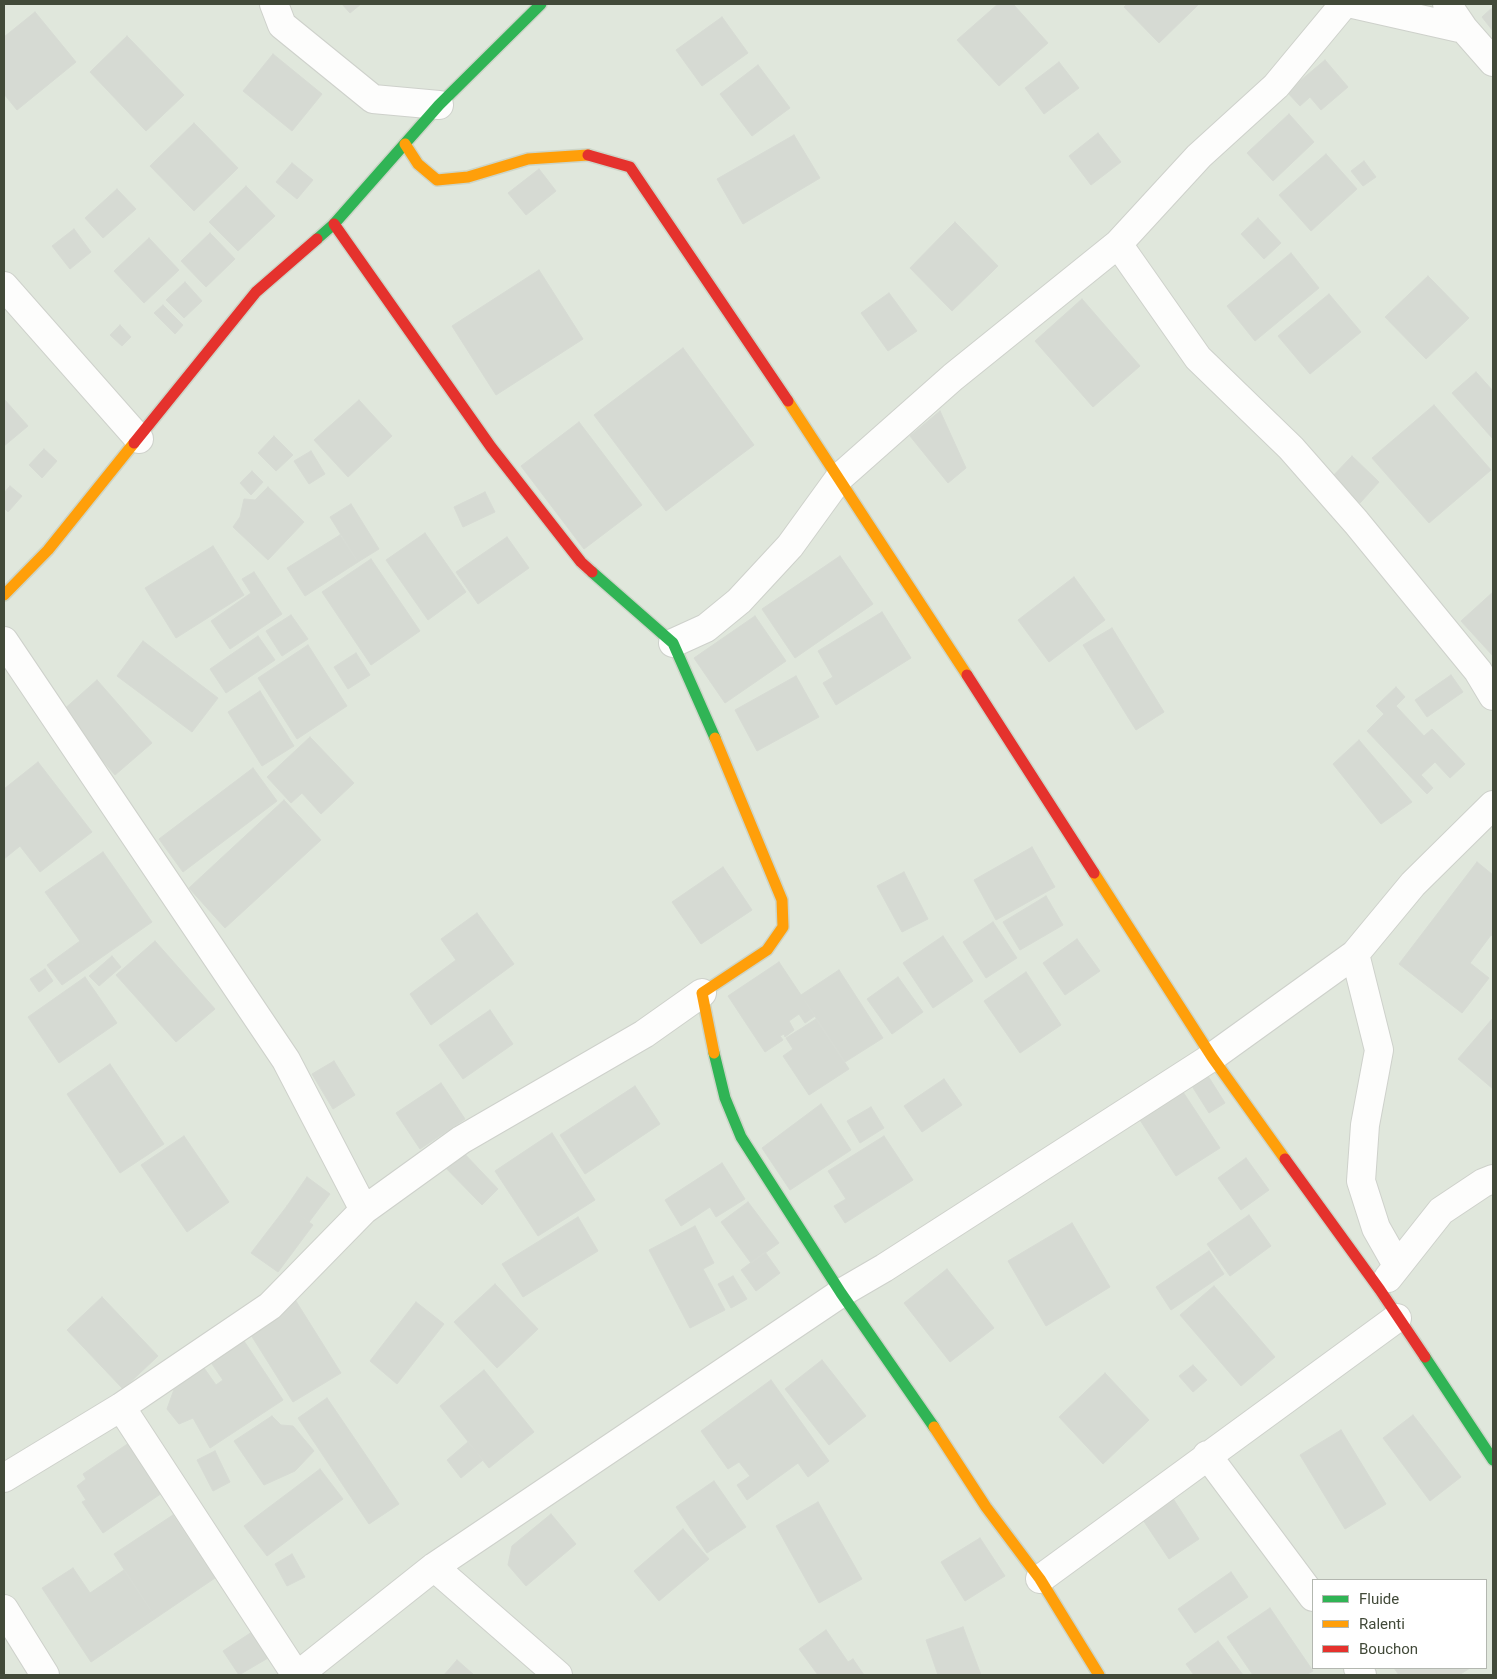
<!DOCTYPE html>
<style>
body{margin:0}
#map{position:relative;width:1497px;height:1679px;overflow:hidden;background:#f0f3ee;font-family:Roboto,sans-serif}
canvas{display:block}
.frame{position:absolute;inset:0;border:5px solid #424a39;pointer-events:none}
.legend{position:absolute;left:1312px;top:1579px;width:175px;height:90px;box-sizing:border-box;background:#fff;border:1px solid #b3b7b0;margin:0;padding:6px 9px;list-style:none;font-size:15px;color:#424a39}
.legend li{display:flex;align-items:center;gap:10px;height:25px}
.legend b{width:25px;border:1px solid #b3b7b0}
</style>
<div id="map">
<canvas width="1497" height="1679"></canvas>
<div class="frame"></div>
<ul class="legend">
<li><b style="height:6px;background:#30b455"></b>Fluide</li>
<li><b style="height:6px;background:#ff9f0a"></b>Ralenti</li>
<li><b style="height:6px;background:#e5322d"></b>Bouchon</li>
</ul>
</div>
<script>
const c = document.querySelector('canvas').getContext('2d');
c.lineJoin = 'round';
function fill(path, color) { c.fillStyle = color; c.fill(path, 'evenodd'); }
const poly = rows => new Path2D(rows.map(r => 'M' + r).join(''));
function strokePath(path, color, width, dash) { c.strokeStyle = color; c.lineWidth = width; c.lineCap = dash ? 'butt' : 'round'; c.setLineDash(dash || []); c.stroke(path); }
fill(poly([
 [4,4,1493,4,1493,1675,4,1675],
 [1313,1580,1486,1580,1486,1668,1313,1668]
]), '#e0e7dc');
const building = poly([
 [342,4,361,4,350,13,342,4],
 [998,4,1013,4,1048,43,999,86,957,40,998,4],
 [1127,4,1199,4,1159,43,1124,7,1127,4],
 [1493,7,1493,31,1482,17,1493,7],
 [35,12,76,62,17,110,4,94,4,37,35,12],
 [722,17,748,53,702,86,676,50,722,17],
 [127,36,184,95,146,131,90,72,127,36],
 [273,54,322,94,292,131,243,91,273,54],
 [1325,60,1348,87,1321,110,1310,97,1300,106,1287,92,1325,60],
 [1059,62,1079,88,1044,114,1025,88,1059,62],
 [758,65,790,108,752,136,720,94,758,65],
 [1289,114,1314,142,1273,181,1247,153,1289,114],
 [194,123,238,168,194,211,150,166,194,123],
 [1098,133,1121,162,1091,185,1069,156,1098,133],
 [794,135,820,178,743,224,717,179,794,135],
 [1326,154,1357,189,1311,231,1279,195,1326,154],
 [1364,161,1376,177,1363,186,1351,171,1364,161],
 [292,163,313,180,297,199,276,182,292,163],
 [539,169,556,191,526,215,508,193,539,169],
 [246,186,275,216,238,251,209,222,246,186],
 [117,189,136,209,103,238,85,218,117,189],
 [1258,218,1281,243,1264,259,1241,234,1258,218],
 [955,222,998,266,952,311,910,268,955,222],
 [74,229,91,252,70,269,52,246,74,229],
 [210,233,235,259,206,287,181,261,210,233],
 [149,238,179,270,144,303,114,271,149,238],
 [1291,253,1319,288,1255,341,1227,306,1291,253],
 [539,270,583,339,496,395,452,326,539,270],
 [1428,276,1469,318,1426,359,1385,317,1428,276],
 [185,282,202,301,184,318,166,300,185,282],
 [889,293,917,331,888,351,861,313,889,293],
 [1329,294,1361,332,1310,374,1278,336,1329,294],
 [1082,299,1140,366,1093,407,1035,341,1082,299],
 [163,305,183,325,175,334,154,313,163,305],
 [120,325,131,337,122,346,110,335,120,325],
 [683,348,754,445,666,511,594,415,683,348],
 [1476,372,1493,391,1493,439,1452,393,1476,372],
 [4,399,28,426,4,446,4,399],
 [359,400,392,436,348,477,314,440,359,400],
 [1434,405,1491,470,1429,523,1372,458,1434,405],
 [940,411,966,468,948,483,910,436,940,411],
 [579,422,642,505,584,549,521,466,579,422],
 [274,436,293,455,276,471,258,453,274,436],
 [44,449,57,461,42,478,29,465,44,449],
 [311,451,325,474,309,484,294,461,311,451],
 [1352,456,1379,482,1360,503,1332,477,1352,456],
 [252,471,263,482,251,495,240,483,252,471],
 [10,486,22,496,8,512,4,508,4,493,10,486],
 [268,487,304,522,268,560,233,527,240,517,244,499,255,500,268,487],
 [485,492,495,512,463,527,454,507,485,492],
 [351,504,379,549,358,562,330,517,351,504],
 [425,533,466,592,428,620,386,560,425,533],
 [340,535,358,562,305,596,287,568,340,535],
 [507,537,529,568,478,604,456,572,507,537],
 [213,546,244,595,176,638,145,588,213,546],
 [840,556,873,604,795,658,762,609,840,556],
 [371,559,420,631,371,665,322,592,371,559],
 [254,572,282,614,230,649,211,621,251,593,242,579,254,572],
 [1074,577,1105,620,1049,662,1018,620,1074,577],
 [1493,592,1493,656,1461,621,1493,592],
 [882,612,911,658,836,705,823,683,833,677,818,651,882,612],
 [291,615,308,639,282,656,266,631,291,615],
 [755,616,786,661,725,703,694,658,755,616],
 [1112,628,1164,712,1136,730,1083,645,1112,628],
 [258,636,275,660,226,693,210,669,258,636],
 [143,641,218,698,192,732,117,676,143,641],
 [308,645,347,706,297,739,258,678,308,645],
 [356,653,370,675,348,689,334,667,356,653],
 [1451,675,1463,692,1427,717,1415,700,1451,675],
 [796,676,819,717,757,751,735,710,796,676],
 [97,680,152,743,115,775,61,712,97,680],
 [1396,687,1405,697,1396,706,1424,736,1432,729,1465,764,1450,778,1435,762,1421,775,1433,788,1427,794,1367,731,1384,714,1376,706,1396,687],
 [260,691,294,746,262,766,228,712,260,691],
 [310,737,354,783,321,814,302,793,291,803,267,777,310,737],
 [1359,740,1412,802,1381,824,1333,764,1359,740],
 [38,762,92,832,40,872,20,846,4,859,4,789,38,762],
 [253,768,277,801,183,872,159,839,253,768],
 [284,800,321,840,225,928,189,888,284,800],
 [1032,847,1055,887,996,920,974,880,1032,847],
 [103,852,152,922,95,962,45,892,103,852],
 [1477,862,1493,875,1493,937,1491,935,1470,963,1489,978,1462,1013,1399,964,1477,862],
 [723,867,752,910,701,944,672,902,723,867],
 [904,872,928,919,902,932,877,886,904,872],
 [1046,896,1063,925,1020,950,1003,922,1046,896],
 [477,913,514,964,431,1025,410,994,456,960,441,939,477,913],
 [993,922,1017,958,986,978,963,942,993,922],
 [943,936,973,981,933,1008,903,963,943,936],
 [1077,939,1100,971,1065,995,1043,963,1077,939],
 [80,941,95,962,62,985,47,965,80,941],
 [155,941,215,1009,176,1042,116,975,155,941],
 [112,956,121,967,99,986,89,976,112,956],
 [779,962,815,1016,805,1023,799,1014,789,1021,794,1030,785,1037,784,1034,780,1036,783,1040,765,1052,728,996,779,962],
 [45,969,53,981,39,992,30,979,45,969],
 [839,970,883,1038,845,1062,801,995,839,970],
 [1026,972,1061,1025,1020,1053,984,1001,1026,972],
 [85,977,117,1023,59,1063,28,1017,85,977],
 [898,977,923,1012,892,1034,867,999,898,977],
 [490,1010,513,1044,463,1079,439,1045,490,1010],
 [1493,1018,1493,1089,1458,1059,1493,1018],
 [816,1019,849,1069,809,1095,783,1056,793,1049,786,1038,816,1019],
 [334,1061,355,1095,333,1109,312,1074,334,1061],
 [110,1064,164,1144,120,1173,67,1094,110,1064],
 [1208,1076,1225,1103,1209,1113,1192,1086,1208,1076],
 [944,1079,962,1105,922,1132,904,1106,944,1079],
 [441,1083,465,1119,420,1149,396,1113,441,1083],
 [635,1086,660,1124,585,1174,560,1135,635,1086],
 [1183,1092,1220,1148,1176,1176,1140,1120,1183,1092],
 [821,1104,851,1150,790,1190,762,1148,821,1104],
 [871,1107,884,1128,860,1143,847,1121,871,1107],
 [552,1133,595,1200,538,1236,495,1171,552,1133],
 [184,1136,229,1202,187,1232,141,1165,184,1136],
 [884,1136,913,1180,845,1223,834,1206,846,1199,828,1171,884,1136],
 [459,1148,498,1189,482,1205,442,1164,459,1148],
 [1246,1158,1269,1190,1241,1210,1218,1178,1246,1158],
 [722,1163,745,1199,716,1217,710,1207,681,1226,665,1200,722,1163],
 [307,1177,330,1194,309,1222,287,1206,307,1177],
 [748,1202,779,1243,751,1263,721,1222,748,1202],
 [287,1206,313,1225,278,1272,251,1253,287,1206],
 [1249,1215,1271,1246,1230,1276,1207,1244,1249,1215],
 [578,1217,598,1251,523,1297,502,1264,578,1217],
 [1072,1223,1110,1287,1046,1326,1008,1261,1072,1223],
 [695,1226,714,1263,703,1269,725,1310,690,1328,649,1250,695,1226],
 [1209,1251,1224,1274,1171,1310,1156,1287,1209,1251],
 [765,1252,780,1273,756,1291,741,1270,765,1252],
 [947,1269,994,1328,950,1362,904,1303,947,1269],
 [733,1276,747,1299,731,1308,718,1284,733,1276],
 [495,1284,538,1329,497,1368,454,1322,495,1284],
 [1214,1286,1275,1357,1241,1386,1180,1315,1214,1286],
 [102,1297,158,1356,123,1389,67,1330,102,1297],
 [294,1298,341,1373,293,1402,246,1327,294,1298],
 [416,1302,444,1324,397,1384,370,1361,416,1302],
 [244,1341,283,1400,210,1448,193,1418,179,1424,167,1409,176,1384,204,1368,216,1385,223,1380,210,1361,244,1341],
 [822,1360,866,1416,829,1445,785,1389,822,1360],
 [1193,1365,1207,1380,1193,1392,1179,1376,1193,1365],
 [484,1370,534,1432,489,1468,440,1406,484,1370],
 [1105,1373,1149,1420,1103,1464,1059,1417,1105,1373],
 [771,1380,829,1461,808,1477,798,1463,747,1500,737,1485,750,1476,739,1462,728,1469,701,1431,771,1380],
 [327,1398,399,1504,369,1524,298,1418,327,1398],
 [1413,1415,1461,1477,1430,1501,1383,1438,1413,1415],
 [272,1416,281,1425,293,1426,314,1451,295,1471,264,1485,234,1441,272,1416],
 [1341,1430,1386,1504,1345,1529,1300,1455,1341,1430],
 [468,1442,483,1460,461,1478,447,1460,468,1442],
 [129,1443,162,1493,103,1533,82,1502,86,1500,77,1486,86,1479,83,1474,129,1443],
 [215,1451,230,1482,213,1491,197,1460,215,1451],
 [320,1469,343,1499,267,1556,244,1526,320,1469],
 [714,1481,746,1527,707,1553,676,1507,714,1481],
 [1172,1497,1199,1539,1169,1559,1141,1517,1172,1497],
 [818,1502,862,1579,819,1603,776,1526,818,1502],
 [551,1514,576,1544,526,1586,508,1565,512,1546,551,1514],
 [173,1515,215,1578,156,1618,114,1554,173,1515],
 [683,1529,709,1559,659,1601,634,1571,683,1529],
 [980,1538,1005,1576,965,1601,941,1562,980,1538],
 [292,1554,305,1577,287,1586,275,1564,292,1554],
 [73,1568,90,1593,124,1570,156,1618,91,1662,42,1588,73,1568],
 [1231,1572,1248,1597,1195,1633,1178,1609,1231,1572],
 [1270,1608,1313,1671,1306,1675,1253,1675,1227,1637,1270,1608],
 [963,1627,981,1675,938,1675,926,1640,963,1627],
 [826,1630,848,1662,830,1675,818,1675,799,1649,826,1630],
 [252,1632,268,1658,239,1675,223,1651,252,1632],
 [1218,1641,1243,1675,1194,1675,1186,1664,1218,1641],
 [853,1659,864,1675,830,1675,848,1662,853,1659],
 [457,1660,474,1675,444,1675,457,1660],
 [1394,1668,1470,1668,1459,1675,1399,1675,1394,1668]
]);
fill(building, '#d6dad3');
strokePath(building, '#d7dbd4', 1);
const street = poly([
 [274,4,282,25,373,99,439,105],
 [1353,4,1464,29,1493,62],
 [1447,4,1464,29],
 [1118,244,1198,358,1291,448,1356,522,1478,671,1493,696],
 [4,286,139,439],
 [4,641,286,1060,364,1210,461,1140,644,1034,702,993],
 [673,643,706,628,739,601,790,546,840,477,953,377,1118,244,1199,156,1276,86,1344,4],
 [1355,954,1379,1050,1365,1125,1361,1181,1376,1228,1397,1265],
 [1388,1278,1441,1211,1483,1183,1493,1179],
 [121,1407,296,1675],
 [1207,1455,1313,1597],
 [4,1478,121,1407,270,1306,364,1210],
 [434,1567,558,1675],
 [1040,1579,1397,1318],
 [4,1609,45,1675],
 [1358,1668,1362,1675],
 [298,1675,434,1567,841,1293,884,1268,1212,1057,1355,954,1413,884,1493,805]
]);
const fast = poly([
 [317,239,334,224,439,105,541,4],
 [592,572,673,643,715,738],
 [714,1053,725,1098,741,1137,841,1293,934,1427],
 [1425,1357,1493,1460]
]);
const slow = poly([
 [405,144,418,164,437,180,468,177,528,159,588,155],
 [788,401,967,675],
 [4,595,48,550,134,443],
 [1094,873,1212,1057,1285,1159],
 [714,1053,702,993,767,950,783,927,782,900,715,738],
 [934,1427,986,1507,1040,1579,1099,1675]
]);
const jam = poly([
 [588,155,630,167,788,401],
 [334,224,491,447,581,562,592,572],
 [134,443,256,292,317,239],
 [967,675,1094,873],
 [1285,1159,1380,1290,1425,1357]
]);
strokePath(street, '#ced1cb', 30);
strokePath(fast, '#cdd5c8', 14);
strokePath(slow, '#cdd5c8', 14);
strokePath(jam, '#cdd5c8', 14);
strokePath(street, '#fdfdfc', 28);
strokePath(fast, '#30b455', 11);
strokePath(slow, '#ff9f0a', 11);
strokePath(jam, '#e5322d', 11);
</script>
